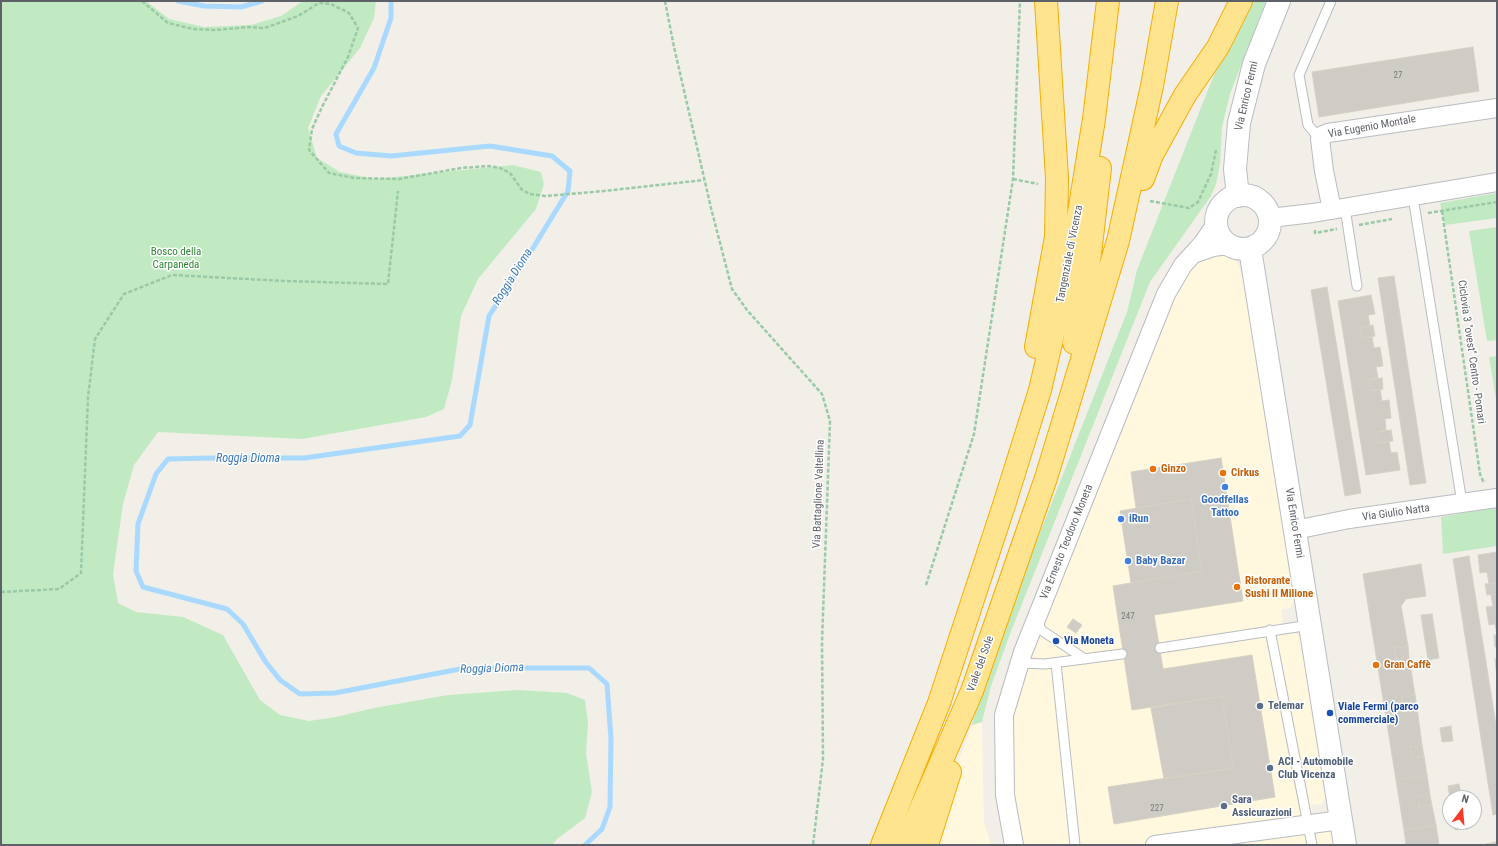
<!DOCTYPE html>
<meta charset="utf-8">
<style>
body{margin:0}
#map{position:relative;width:1498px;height:846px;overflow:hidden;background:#f1efe7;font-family:"Roboto Condensed",sans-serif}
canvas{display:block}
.frame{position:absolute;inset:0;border:2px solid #5e6268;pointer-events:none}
.north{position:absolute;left:1442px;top:790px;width:40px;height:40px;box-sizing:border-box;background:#fff;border:1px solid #bfc0c3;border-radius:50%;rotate:16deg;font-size:11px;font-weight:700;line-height:16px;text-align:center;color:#5e6268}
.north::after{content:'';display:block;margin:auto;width:14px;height:18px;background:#f73927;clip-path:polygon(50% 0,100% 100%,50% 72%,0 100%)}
</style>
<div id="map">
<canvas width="1498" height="846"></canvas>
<div class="frame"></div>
<div class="north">N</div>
</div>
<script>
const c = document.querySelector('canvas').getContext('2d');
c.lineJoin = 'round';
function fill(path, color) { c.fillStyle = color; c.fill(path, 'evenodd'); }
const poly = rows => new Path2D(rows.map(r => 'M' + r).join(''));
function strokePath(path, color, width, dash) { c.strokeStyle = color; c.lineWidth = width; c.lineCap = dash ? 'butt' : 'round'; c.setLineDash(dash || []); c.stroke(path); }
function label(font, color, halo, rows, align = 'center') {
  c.font = font + ' "Roboto Condensed",sans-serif'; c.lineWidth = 3; c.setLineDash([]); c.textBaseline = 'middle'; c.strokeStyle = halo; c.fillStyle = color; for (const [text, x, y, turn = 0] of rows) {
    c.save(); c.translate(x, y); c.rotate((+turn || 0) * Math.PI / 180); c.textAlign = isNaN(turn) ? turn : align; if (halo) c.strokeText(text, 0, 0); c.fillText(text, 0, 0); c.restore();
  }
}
fill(poly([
 [1218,249,1232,256,1239,266,1244,284,1294,602,1290,608,1282,609,1283,634,1295,632,1300,637,1326,796,1322,804,1311,805,1314,832,1325,829,1332,833,1333,845,1011,845,1002,728,1173,276],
 [982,722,984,821,991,845,936,845,952,778,972,725]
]), '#fff8de');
fill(poly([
 [1,1,146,1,169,19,204,27,251,25,281,16,303,1,376,1,374,18,360,48,321,96,308,128,317,158,340,172,375,179,513,165,541,172,544,184,536,209,478,279,461,316,452,380,444,409,426,417,302,439,158,432,134,465,123,504,113,574,118,603,136,612,183,617,223,635,260,700,280,715,309,721,336,717,374,708,448,695,518,690,567,693,585,700,588,723,586,753,592,792,585,818,557,839,552,845,1,845],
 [1243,1,1266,1,1230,94,1222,127,1220,164,1216,184,1211,196,1150,282,1010,634,991,686,982,722,972,725,987,667,1127,312,1137,270],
 [1497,193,1497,218,1445,225,1440,203],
 [1497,227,1497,340,1487,341,1469,231],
 [1497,356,1497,405,1489,357],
 [1497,507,1497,546,1443,554,1441,517]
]), '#c2eac2');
strokePath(poly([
 [178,1,204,6,241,7,262,1],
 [391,1,391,18,374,68,336,134,339,146,356,153,391,156,490,146,552,156,570,171,568,191,530,253,489,316,470,425,460,436,304,458,212,458,168,459,156,474,138,524,136,571,143,587,227,609,243,624,265,661,280,680,300,694,335,693,465,668,589,668,607,684,611,739,610,807,602,829,585,845]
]), '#a9d9ff', 5);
const building = poly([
 [1473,47,1479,91,1319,117,1312,72,1473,47],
 [1394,276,1426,483,1410,485,1378,278,1394,276],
 [1327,287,1361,493,1345,496,1311,290,1327,287],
 [1371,295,1375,314,1368,315,1370,326,1360,328,1362,338,1372,337,1374,348,1380,347,1383,366,1376,367,1378,378,1368,380,1370,391,1380,389,1382,401,1389,400,1391,418,1385,419,1386,430,1377,432,1379,443,1389,441,1391,453,1397,452,1400,470,1366,475,1338,301,1371,295],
 [1373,325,1375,336,1362,338,1360,328,1373,325],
 [1382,378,1383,389,1370,391,1368,380,1382,378],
 [1391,430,1393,441,1379,443,1377,432,1391,430],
 [1221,458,1243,601,1154,615,1163,669,1252,655,1275,797,1114,824,1108,787,1233,768,1222,696,1132,710,1113,586,1202,571,1191,499,1136,508,1131,472,1221,458],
 [1191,499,1202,571,1131,583,1120,511,1191,499],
 [1497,552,1497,583,1489,584,1487,572,1480,573,1478,555,1497,552],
 [1469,556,1497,731,1497,814,1493,815,1453,559,1469,556],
 [1421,564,1426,596,1406,599,1401,606,1408,646,1394,648,1396,659,1409,657,1415,695,1402,697,1403,708,1417,707,1422,745,1410,747,1412,758,1424,756,1427,775,1396,780,1363,574,1421,564],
 [1497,583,1497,594,1487,595,1485,584,1497,583],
 [1497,594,1497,635,1495,624,1489,625,1486,607,1493,606,1491,595,1497,594],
 [1432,614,1439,658,1428,660,1421,615,1432,614],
 [1073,619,1082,625,1076,633,1067,627,1073,619],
 [1494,635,1497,635,1497,647,1495,647,1494,635],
 [1408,646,1409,657,1396,659,1394,648,1408,646],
 [1495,659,1497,659,1497,678,1495,659],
 [1415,695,1417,707,1403,708,1402,697,1415,695],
 [1222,696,1233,768,1164,779,1151,708,1222,696],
 [1451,726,1453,741,1442,742,1440,728,1451,726],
 [1422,745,1424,756,1412,758,1410,747,1422,745],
 [1427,775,1430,795,1418,796,1419,807,1432,806,1436,825,1404,830,1396,780,1427,775],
 [1459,784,1462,798,1450,798,1448,786,1459,784],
 [1430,795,1432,806,1419,807,1418,796,1430,795],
 [1454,822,1465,822,1466,828,1455,830,1454,822],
 [1436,825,1439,845,1406,845,1404,830,1436,825],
 [1497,842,1497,845,1486,845,1486,844,1497,842]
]);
fill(building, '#ceccc5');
strokePath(building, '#d7d1c4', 1);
const lane = poly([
 [1320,139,1308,125,1299,75,1331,1],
 [1413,197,1462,503],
 [1345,208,1357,286],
 [1037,619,1041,630,1085,659],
 [1270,630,1312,845],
 [1160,648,1310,625],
 [1020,663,1045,664,1122,654],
 [1056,663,1075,845]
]);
const street = poly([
 [1332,210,1324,171,1320,139,1321,136,1328,133,1497,108],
 [1270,218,1313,213,1497,182],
 [1193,254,1213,247,1228,245],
 [1295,530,1349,519,1497,498],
 [1014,845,1005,795,1004,715,1023,652,1166,294,1183,265,1203,243,1216,224],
 [1155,845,1341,820]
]);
const secondary = poly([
 '1216 222a27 27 0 1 1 54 0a27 27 0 1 1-54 0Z',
 [1238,196,1235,169,1239,123,1254,64,1279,1],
 [1250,249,1345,845]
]);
const highway = poly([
 [1143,179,1152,155,1185,95,1218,47,1241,1],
 [1074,343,1090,254,1100,168],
 [1036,347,1056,237,1057,178,1046,1],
 [882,845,939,703,1005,502,1040,390,1059,309,1077,225,1094,119,1108,1],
 [905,845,972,691,1046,478,1118,241,1152,86,1167,1],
 [927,845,950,772]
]);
strokePath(lane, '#b9bcc1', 11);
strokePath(street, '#b9bcc1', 20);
strokePath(secondary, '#babdc3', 24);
strokePath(highway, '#f8ad00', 24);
strokePath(poly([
 [142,1,168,23,193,29,215,30,249,27,265,28,298,16,319,3,331,4,349,13,358,28,348,57,322,107,312,129,309,150,329,173,354,178,399,179,461,168,489,166,500,168,510,173,522,190,530,194,545,196,604,191,704,180],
 [665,1,674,47,711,208,732,289,747,310,822,394,830,421,822,642,823,759,813,845],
 [1013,179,1038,184],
 [1150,201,1189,208,1198,202,1211,174,1216,150],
 [1442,211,1480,474,1483,481,1486,481],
 [1428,213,1497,202],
 [1359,225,1392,219],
 [1315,230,1315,233,1337,229],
 [926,585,974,434,1013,179,1020,1],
 [1,592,59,589,81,573,88,397,95,339,124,294,172,275,285,281,388,284,398,191]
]), '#99c9a7', 2.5, [4, 2]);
strokePath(lane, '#fff', 9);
strokePath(street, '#fff', 18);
strokePath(secondary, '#fff', 22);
strokePath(highway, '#ffe490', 22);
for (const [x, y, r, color] of [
 [1153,469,4,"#e8710a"],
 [1223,473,4,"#e8710a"],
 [1225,487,4,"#3f7fe0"],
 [1121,519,4,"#3f7fe0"],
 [1128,561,4,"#3f7fe0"],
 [1237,587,4,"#e8710a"],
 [1056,641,4,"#1a4fb4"],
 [1376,665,4,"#e8710a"],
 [1260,706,4,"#5c6f8a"],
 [1330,713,4,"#1a4fb4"],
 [1270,768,4,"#5c6f8a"],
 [1224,806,4,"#5c6f8a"]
]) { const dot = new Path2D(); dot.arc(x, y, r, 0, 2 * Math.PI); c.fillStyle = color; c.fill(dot); strokePath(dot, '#fff', 1.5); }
label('9px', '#7a7c7f', null, [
 ["27",1398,76],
 ["247",1128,617],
 ["227",1157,809]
]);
label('11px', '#5e6268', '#fff', [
 ["Via Enrico Fermi",1247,96,-77],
 ["Via Eugenio Montale",1372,127,-10],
 ["Tangenziale di Vicenza",1070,254,-79],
 ["Ciclovia 3 \"ovest\" Centro - Pomari",1471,352,82],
 ["Via Battaglione Valtellina",819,494,-88],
 ["Via Giulio Natta",1396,513,-8],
 ["Via Enrico Fermi",1294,523,81],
 ["Via Ernesto Teodoro Moneta",1067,542,-68],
 ["Viale del Sole",981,664,-70]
]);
label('11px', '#2e8733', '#fff', [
 ["Bosco della",176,252],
 ["Carpaneda",176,265]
]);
label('bold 11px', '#c56008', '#fff', [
 ["Ginzo",1161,469],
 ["Cirkus",1231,473],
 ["Ristorante",1245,581],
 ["Sushi Il Milione",1245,594],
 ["Gran Caffè",1384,665]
], 'left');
label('bold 11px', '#366cbe', '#fff', [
 ["Goodfellas",1225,500,"center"],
 ["Tattoo",1225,513,"center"],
 ["iRun",1129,519],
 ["Baby Bazar",1136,561]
], 'left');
label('bold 11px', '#164399', '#fff', [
 ["Via Moneta",1064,641],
 ["Viale Fermi (parco",1338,707],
 ["commerciale)",1338,720]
], 'left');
label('bold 11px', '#4e5e75', '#fff', [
 ["Telemar",1268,706],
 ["ACI - Automobile",1278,762],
 ["Club Vicenza",1278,775],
 ["Sara",1232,800],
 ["Assicurazioni",1232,813]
], 'left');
label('italic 12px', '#3b78bb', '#fff', [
 ["Roggia Dioma",513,277,-58],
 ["Roggia Dioma",248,459],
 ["Roggia Dioma",492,669,-2]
]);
</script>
